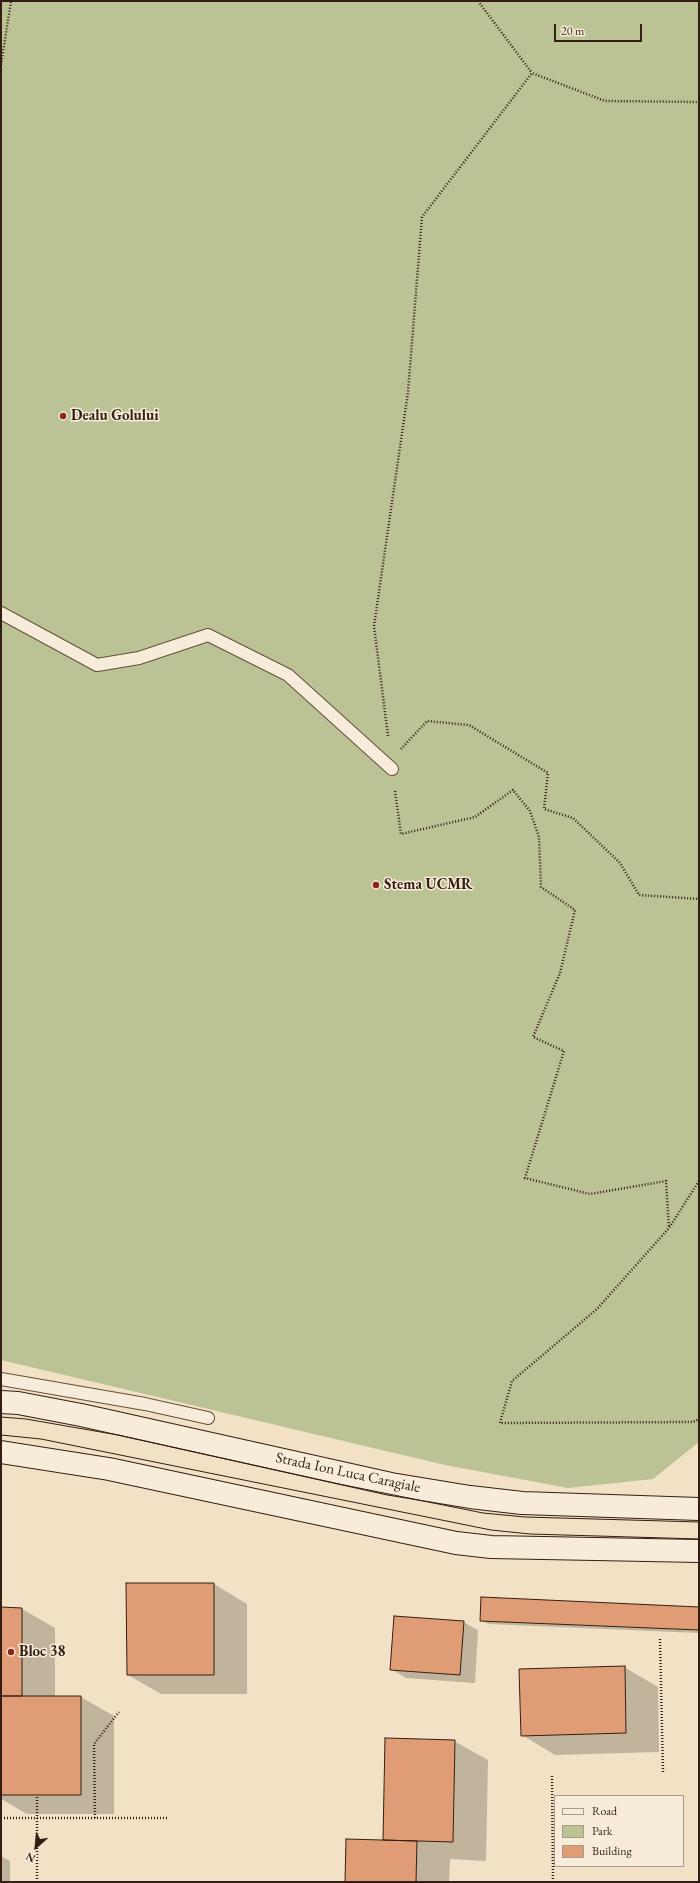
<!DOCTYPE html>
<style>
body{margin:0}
#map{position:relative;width:700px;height:1883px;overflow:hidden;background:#f2e1c4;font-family:"EB Garamond",serif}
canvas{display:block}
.frame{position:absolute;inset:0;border:2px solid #341e13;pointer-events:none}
.legend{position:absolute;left:554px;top:1795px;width:130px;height:72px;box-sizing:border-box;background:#f7ecd9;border:1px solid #a99a8a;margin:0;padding:5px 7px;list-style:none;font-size:12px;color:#341e13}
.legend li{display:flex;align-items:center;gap:8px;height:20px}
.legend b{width:20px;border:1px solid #a99a8a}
.north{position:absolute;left:16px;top:1827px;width:40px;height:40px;-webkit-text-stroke:3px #f7ecd9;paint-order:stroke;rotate:207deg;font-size:11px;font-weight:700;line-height:16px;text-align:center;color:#341e13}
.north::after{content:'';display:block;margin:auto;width:14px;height:18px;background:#341e13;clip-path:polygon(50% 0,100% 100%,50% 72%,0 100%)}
.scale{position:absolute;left:554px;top:24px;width:88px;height:18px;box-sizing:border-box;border:2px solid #341e13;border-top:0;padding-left:5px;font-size:12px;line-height:14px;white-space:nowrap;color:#341e13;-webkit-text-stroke:3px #f7ecd9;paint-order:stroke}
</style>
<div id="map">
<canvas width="700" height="1883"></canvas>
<div class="frame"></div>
<ul class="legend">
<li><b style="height:5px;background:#f7ecd9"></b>Road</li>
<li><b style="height:11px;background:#bbc294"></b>Park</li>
<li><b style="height:11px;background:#e09d75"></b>Building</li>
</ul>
<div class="north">N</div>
<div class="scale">20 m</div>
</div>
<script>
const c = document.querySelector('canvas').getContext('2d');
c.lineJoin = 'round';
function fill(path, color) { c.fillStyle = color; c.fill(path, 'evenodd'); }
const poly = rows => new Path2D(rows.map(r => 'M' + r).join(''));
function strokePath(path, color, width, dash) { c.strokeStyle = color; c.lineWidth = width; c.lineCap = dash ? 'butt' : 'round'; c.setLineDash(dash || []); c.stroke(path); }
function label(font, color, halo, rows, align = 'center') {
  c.font = font + ' "EB Garamond",serif'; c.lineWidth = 3; c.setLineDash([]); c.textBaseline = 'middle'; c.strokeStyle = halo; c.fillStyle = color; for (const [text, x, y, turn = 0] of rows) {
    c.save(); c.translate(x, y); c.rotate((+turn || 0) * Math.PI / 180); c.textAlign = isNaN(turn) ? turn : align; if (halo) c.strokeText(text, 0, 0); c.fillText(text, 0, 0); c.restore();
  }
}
fill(poly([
 [1,1,699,1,699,1442,653,1479,568,1488,445,1465,1,1360]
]), '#bbc294');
fill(poly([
 [214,1584,247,1604,247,1694,161,1694,128,1675],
 [1,1608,22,1609,55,1628,55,1697,81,1697,114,1716,114,1814,27,1814,1,1799],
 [699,1608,699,1633,488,1624,481,1620],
 [463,1622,478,1630,475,1683,406,1678,391,1669],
 [624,1667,658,1687,659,1752,555,1755,522,1735],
 [386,1739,454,1741,488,1760,486,1861,450,1859,449,1882,346,1882,384,1841],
 [1,1856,10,1861,10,1882,1,1882]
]), '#0003');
const building = poly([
 [126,1583,214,1583,214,1675,127,1675,126,1583],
 [481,1597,699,1607,699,1630,480,1621,481,1597],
 [1,1607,22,1608,22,1696,1,1696,1,1607],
 [394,1616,464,1621,460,1675,390,1670,394,1616],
 [625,1666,626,1733,521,1736,519,1669,625,1666],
 [1,1696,81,1696,81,1795,1,1795,1,1696],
 [385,1738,455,1740,453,1842,383,1840,385,1738],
 [346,1839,417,1841,416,1882,345,1882,346,1839]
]);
fill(building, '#e09d75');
strokePath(building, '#341e13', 1);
const lane = poly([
 [1,613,97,665,139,658,208,635,288,675,392,769],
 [1,1379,145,1404,208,1418]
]);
const secondary = poly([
 [1,1402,18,1403,81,1415,391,1484,470,1497,522,1503,699,1509],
 [1,1452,109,1469,456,1543,491,1547,699,1551]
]);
strokePath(lane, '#644f3f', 14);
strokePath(secondary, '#341e13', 24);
strokePath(poly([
 [478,1,532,73],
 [1,65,11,1],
 [388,736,374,626,408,392,422,217,532,73,605,101,699,102],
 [401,749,427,721,469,725,548,773,544,809,573,818,620,863,639,895,699,899],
 [395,791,401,834,475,817,513,790,530,811,539,837,541,887,575,910,560,973,533,1037,564,1051,525,1178,590,1194,666,1181,669,1228],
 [699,1181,669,1228,597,1309,512,1381,500,1423,693,1422,699,1419],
 [660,1639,663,1772],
 [552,1776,553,1882],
 [1,1818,168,1818],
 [95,1818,94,1744,119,1712],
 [37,1882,37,1795]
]), '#341e13', 2.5, [1, 2]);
strokePath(lane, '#f7ecd9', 12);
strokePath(secondary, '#f7ecd9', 22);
strokePath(poly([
 [1,1417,26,1419,118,1435,339,1484,483,1513,525,1517,699,1522],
 [1,1435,41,1439,491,1530,530,1534,699,1539]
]), '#341e13', 1);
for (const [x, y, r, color] of [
 [63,416,4,"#8f2418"],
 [376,885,4,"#8f2418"],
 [11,1652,4,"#8f2418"]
]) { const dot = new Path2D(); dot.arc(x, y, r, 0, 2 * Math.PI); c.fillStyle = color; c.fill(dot); strokePath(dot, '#f7ecd9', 1.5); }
label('bold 15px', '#341e13', '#f7ecd9', [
 ["Dealu Golului",71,416],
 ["Stema UCMR",384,885],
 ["Bloc 38",19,1652]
], 'left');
label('15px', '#341e13', '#f7ecd9', [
 ["Strada Ion Luca Caragiale",348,1473,12]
]);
</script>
